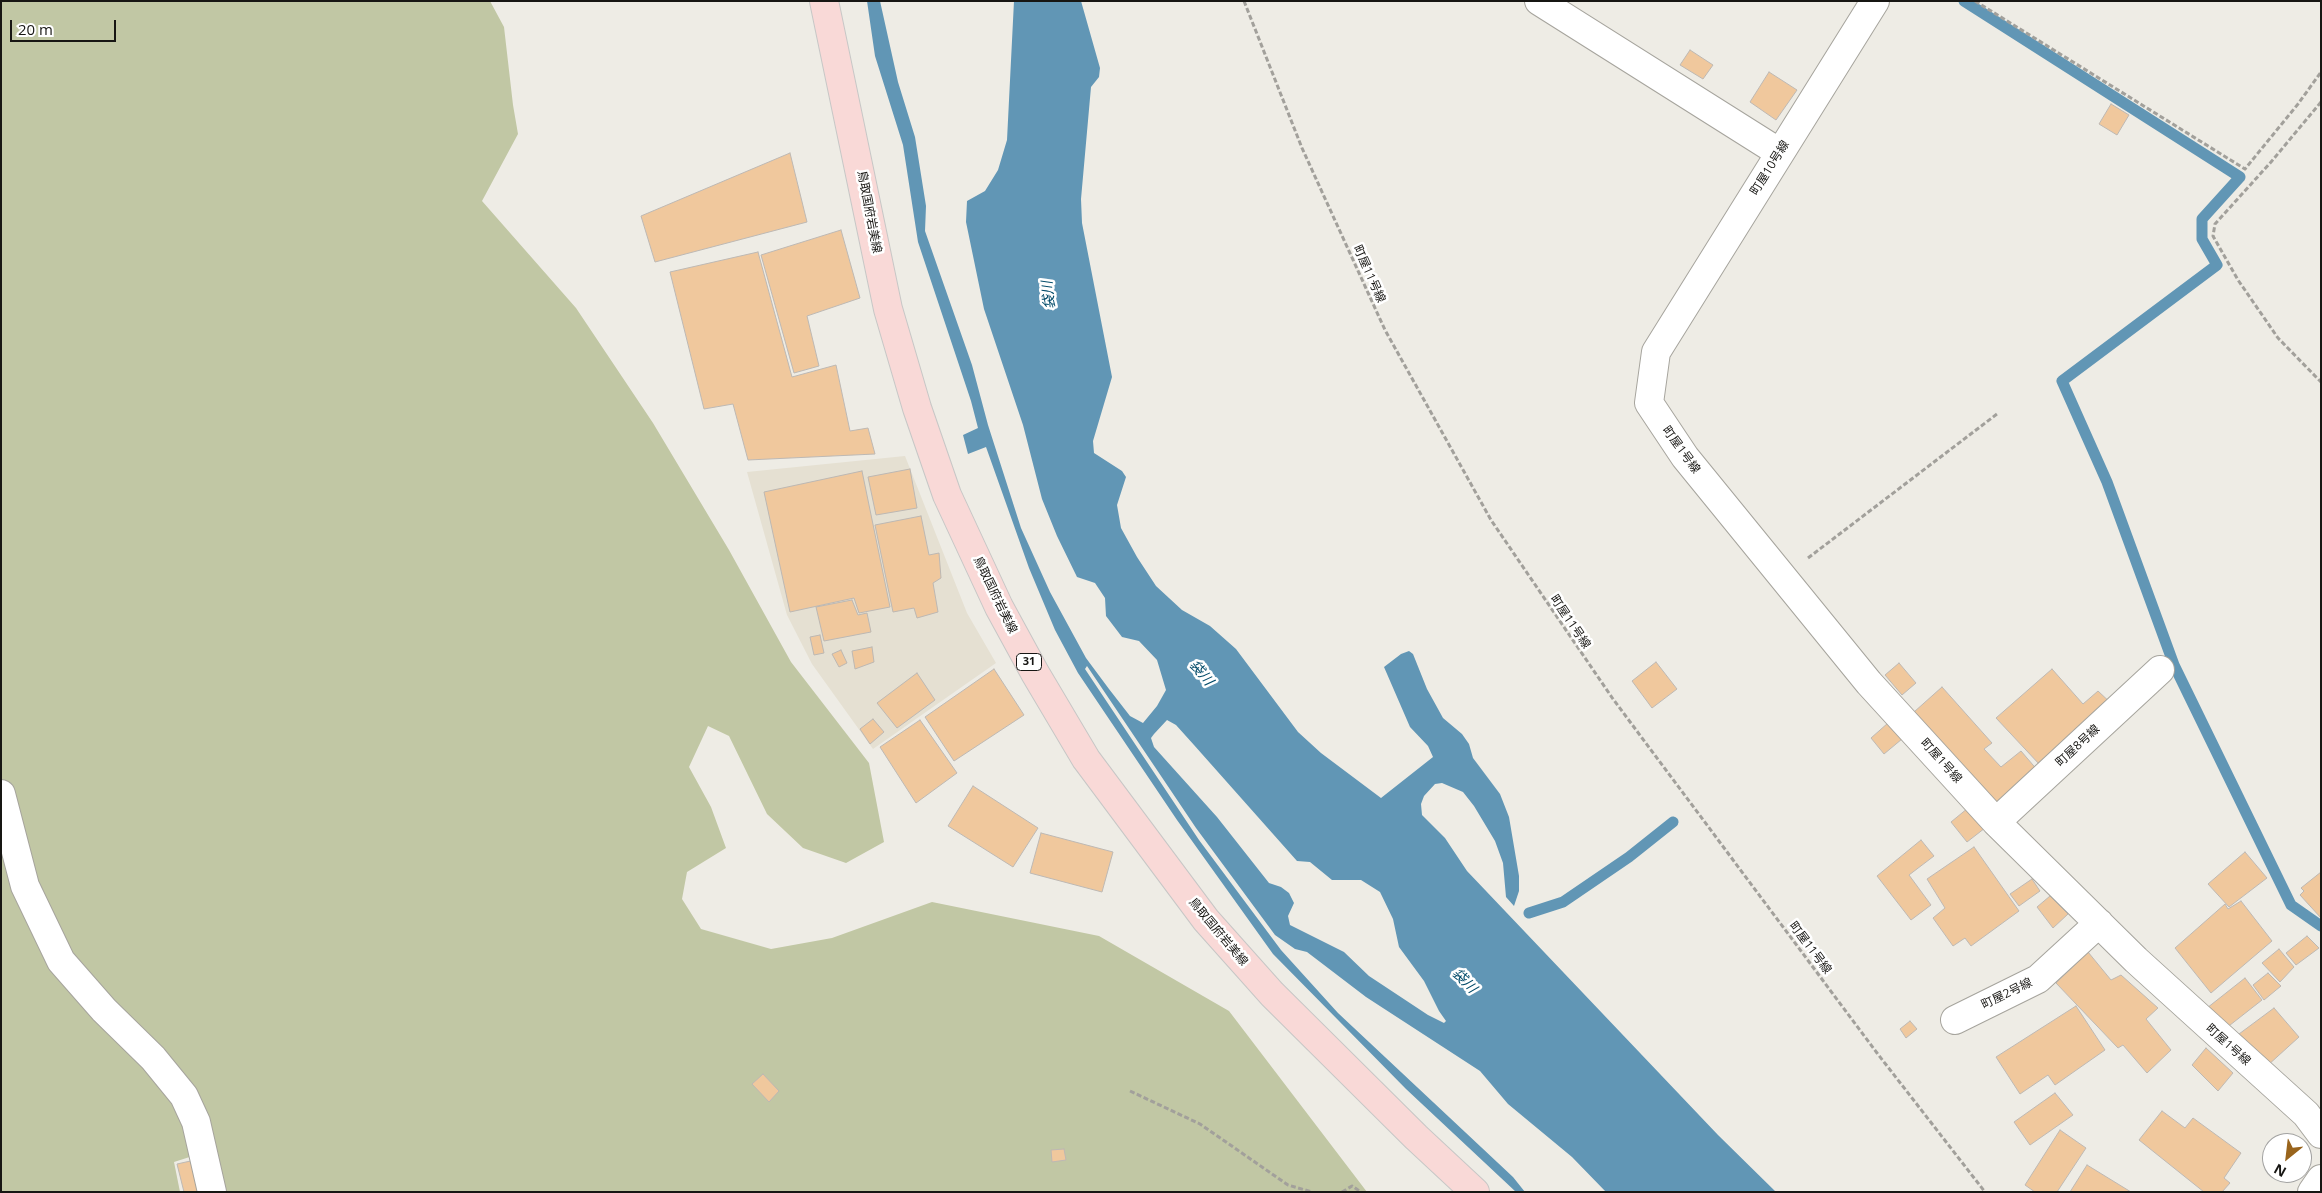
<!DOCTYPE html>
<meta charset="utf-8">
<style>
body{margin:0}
#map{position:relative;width:2322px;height:1193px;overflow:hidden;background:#eeece5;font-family:"Open Sans",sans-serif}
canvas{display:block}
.frame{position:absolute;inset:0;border:2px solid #171613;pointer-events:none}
.north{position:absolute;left:2262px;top:1133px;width:50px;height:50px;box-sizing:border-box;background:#fff;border:1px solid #a2a2a1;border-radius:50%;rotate:209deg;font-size:14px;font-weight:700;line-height:20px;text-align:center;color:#171613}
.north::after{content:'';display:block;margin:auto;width:18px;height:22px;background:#99641c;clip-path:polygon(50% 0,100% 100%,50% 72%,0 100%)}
.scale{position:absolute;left:10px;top:20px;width:106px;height:22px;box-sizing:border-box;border:2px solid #171613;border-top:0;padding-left:6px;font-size:15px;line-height:18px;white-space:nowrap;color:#171613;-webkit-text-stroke:4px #fff;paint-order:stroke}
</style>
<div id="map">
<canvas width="2322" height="1193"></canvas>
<div class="frame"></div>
<div class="north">N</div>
<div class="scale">20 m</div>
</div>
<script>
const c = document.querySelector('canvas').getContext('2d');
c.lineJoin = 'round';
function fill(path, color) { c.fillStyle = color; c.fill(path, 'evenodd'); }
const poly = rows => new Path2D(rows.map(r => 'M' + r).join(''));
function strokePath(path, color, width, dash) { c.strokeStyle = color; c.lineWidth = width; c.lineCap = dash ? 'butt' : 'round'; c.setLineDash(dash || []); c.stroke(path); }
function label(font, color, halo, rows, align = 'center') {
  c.font = font + ' "Open Sans","Noto Sans JP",sans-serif'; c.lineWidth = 5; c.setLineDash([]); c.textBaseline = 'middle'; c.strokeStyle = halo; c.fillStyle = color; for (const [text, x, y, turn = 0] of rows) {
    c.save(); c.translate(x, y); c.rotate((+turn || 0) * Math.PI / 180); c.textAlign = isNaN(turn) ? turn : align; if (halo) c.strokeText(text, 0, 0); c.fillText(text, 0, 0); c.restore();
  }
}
fill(poly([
 [905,456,967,613,996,663,873,749,812,664,787,615,747,472]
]), '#e5e0d2');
fill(poly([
 [1,1,490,1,504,27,513,105,518,134,482,201,576,308,653,423,729,550,791,662,869,763,884,842,846,863,803,848,767,814,729,736,708,726,689,767,711,807,726,848,687,872,682,899,701,929,771,949,832,938,932,902,1099,936,1229,1011,1367,1192,218,1192,210,1162,115,1012,52,925,1,781],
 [1,820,21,890,164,1081,199,1154,174,1162,180,1192,1,1192]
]), '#c1c7a4');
fill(poly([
 [867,1,880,1,898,82,915,137,926,206,925,231,972,365,988,425,1021,528,1050,592,1086,658,1109,689,1130,716,1143,723,1157,706,1166,690,1157,660,1139,641,1122,637,1106,616,1105,598,1095,583,1077,577,1057,536,1042,499,1023,425,984,309,966,222,967,201,985,191,998,170,1007,140,1014,1,1081,1,1100,68,1099,77,1091,87,1081,199,1082,223,1112,377,1093,441,1094,453,1122,471,1126,477,1117,505,1121,528,1137,557,1156,586,1182,610,1210,626,1236,649,1298,732,1321,753,1381,798,1433,757,1428,746,1410,727,1384,667,1401,654,1409,651,1413,654,1427,689,1443,718,1462,734,1469,744,1473,758,1500,794,1509,817,1519,876,1519,891,1514,906,1506,897,1503,863,1495,841,1474,806,1463,792,1442,783,1435,784,1424,796,1421,804,1422,815,1445,838,1467,871,1718,1135,1776,1192,1606,1192,1572,1157,1508,1104,1480,1071,1366,997,1307,952,1295,949,1275,935,1196,828,1087,666,1085,669,1199,840,1281,950,1338,1013,1513,1177,1525,1192,1516,1192,1406,1089,1273,954,1177,820,1078,673,1055,630,1029,568,986,447,968,454,963,435,978,428,971,401,918,242,903,145,875,56],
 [1167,720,1176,725,1194,745,1297,861,1310,862,1332,880,1361,880,1380,892,1393,919,1399,947,1424,981,1439,1011,1446,1021,1444,1023,1428,1015,1369,976,1344,952,1290,925,1288,916,1294,903,1289,893,1281,887,1269,883,1217,817,1154,747,1151,738,1154,734]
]), '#6196b5');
strokePath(poly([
 [1964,1,2240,177,2202,219,2202,239,2217,265,2062,381,2107,482,2174,665,2291,905,2321,926],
 [1529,913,1563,902,1629,857,1673,822]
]), '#6196b5', 11);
const building = poly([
 [1690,50,1713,65,1703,79,1680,65,1690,50],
 [1769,72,1797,90,1776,120,1750,102,1769,72],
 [2111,104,2129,115,2117,135,2099,124,2111,104],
 [790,153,807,222,655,262,641,216,790,153],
 [841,230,860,298,807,316,819,366,794,373,761,255,841,230],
 [758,252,792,377,836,365,850,431,868,428,875,454,748,460,733,404,704,409,670,272,758,252],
 [910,469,917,508,876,515,868,477,910,469],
 [862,471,890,607,859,613,854,598,790,612,764,492,862,471],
 [921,516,929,555,939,553,941,578,933,583,938,612,917,618,914,608,893,612,875,525,921,516],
 [852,600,858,615,867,613,871,632,824,641,816,607,852,600],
 [820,635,824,653,814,655,810,637,820,635],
 [872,647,874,662,855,669,852,651,872,647],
 [841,650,847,663,839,667,832,654,841,650],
 [1656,662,1677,689,1652,708,1632,681,1656,662],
 [1899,663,1916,683,1902,695,1885,675,1899,663],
 [994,669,1024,715,954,761,925,717,994,669],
 [2052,669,2083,704,2098,691,2114,706,2040,765,1996,718,2052,669],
 [917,673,935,700,897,728,877,703,917,673],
 [1942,687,1992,743,1984,749,2001,767,2021,751,2039,772,1998,807,1914,712,1942,687],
 [873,719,884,732,870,744,860,729,873,719],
 [920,720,957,773,916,803,880,747,920,720],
 [1888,723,1902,739,1884,754,1871,738,1888,723],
 [973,786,1038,828,1013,867,948,826,973,786],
 [1968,808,1985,828,1967,842,1951,822,1968,808],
 [1041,833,1113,852,1102,892,1030,873,1041,833],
 [1921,840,1934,856,1909,875,1931,905,1911,920,1877,876,1921,840],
 [1974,847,2019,911,1971,946,1965,938,1953,946,1933,918,1945,908,1927,879,1974,847],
 [2245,852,2267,878,2229,907,2208,884,2245,852],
 [2321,872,2321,918,2300,895,2304,891,2301,888,2321,872],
 [2032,879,2040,891,2019,906,2010,894,2032,879],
 [2050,896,2068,914,2053,928,2037,907,2050,896],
 [2241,901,2272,941,2211,993,2175,948,2225,904,2228,909,2241,901],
 [2307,936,2319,948,2296,965,2286,953,2307,936],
 [2279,949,2294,967,2280,982,2262,963,2279,949],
 [2088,952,2111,980,2121,975,2158,1008,2146,1019,2171,1050,2147,1073,2123,1045,2118,1048,2056,983,2088,952],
 [2268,973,2281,986,2264,1000,2253,985,2268,973],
 [2245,978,2262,1000,2225,1029,2207,1008,2245,978],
 [2076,1006,2105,1050,2055,1085,2048,1075,2020,1094,1996,1057,2076,1006],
 [2274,1008,2299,1037,2267,1066,2239,1034,2274,1008],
 [1910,1021,1917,1029,1906,1038,1900,1029,1910,1021],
 [2206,1048,2233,1073,2218,1091,2192,1065,2206,1048],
 [763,1074,779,1091,769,1102,752,1084,763,1074],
 [2055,1093,2073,1115,2030,1145,2014,1122,2055,1093],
 [2162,1111,2185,1128,2193,1118,2241,1153,2224,1178,2230,1183,2222,1192,2204,1192,2139,1140,2162,1111],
 [2060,1130,2086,1148,2057,1192,2035,1192,2025,1185,2060,1130],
 [1064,1149,1066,1160,1052,1162,1051,1150,1064,1149],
 [195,1160,203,1192,184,1192,177,1164,195,1160],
 [2087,1165,2131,1192,2070,1192,2087,1165]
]);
fill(building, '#f0c89d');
strokePath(building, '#bdb8b3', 1);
const minor = poly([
 [1539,1,1780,153],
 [1875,1,1656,352,1649,403,1685,457,1869,683,1996,822,2136,960,2306,1114,2321,1134],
 [1,794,25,886,61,961,104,1010,153,1058,184,1096,196,1122,212,1192],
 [1996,822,2160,670],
 [1955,1020,2038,979,2099,923],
 [2312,1192,2321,1179]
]);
const primary = poly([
 [824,1,888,309,917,408,947,495,999,607,1035,673,1086,759,1206,920,1272,994,1416,1137,1475,1192]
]);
strokePath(minor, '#a6a49d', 30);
strokePath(primary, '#c7c7c6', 30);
strokePath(poly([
 [1244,1,1302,148,1385,330,1491,520,1613,699,1877,1053,1985,1192],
 [1975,1,2245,169,2298,104,2321,72],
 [2321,102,2271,162,2215,224,2213,236,2238,280,2278,338,2321,382],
 [1808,558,1997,414],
 [1130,1091,1200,1124,1288,1185,1312,1192],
 [1342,1192,1352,1186,1361,1192]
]), '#a2a09b', 3, [5, 2.5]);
strokePath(minor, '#fff', 28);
strokePath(primary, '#f9d9d7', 28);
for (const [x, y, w] of [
 [1029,662,25]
]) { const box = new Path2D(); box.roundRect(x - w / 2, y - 8.5, w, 17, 4); c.fillStyle = '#fff'; c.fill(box); strokePath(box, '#171613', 1); }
label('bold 11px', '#171613', null, [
 ["31",1029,662]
]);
label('12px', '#171613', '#fff', [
 ["町屋10号線",1770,168,-58],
 ["鳥取国府岩美線",869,212,79],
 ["町屋11号線",1369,274,66],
 ["町屋1号線",1681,450,54],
 ["鳥取国府岩美線",995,595,64],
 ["町屋11号線",1570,622,56],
 ["町屋8号線",2078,746,-43],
 ["町屋1号線",1941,761,48],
 ["鳥取国府岩美線",1218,932,50],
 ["町屋11号線",1810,948,53],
 ["町屋2号線",2007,994,-26],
 ["町屋1号線",2228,1045,42]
]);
label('italic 14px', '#014a69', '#fff', [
 ["袋川",1049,295,-96],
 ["袋川",1201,673,51],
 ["袋川",1464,981,46]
]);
</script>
